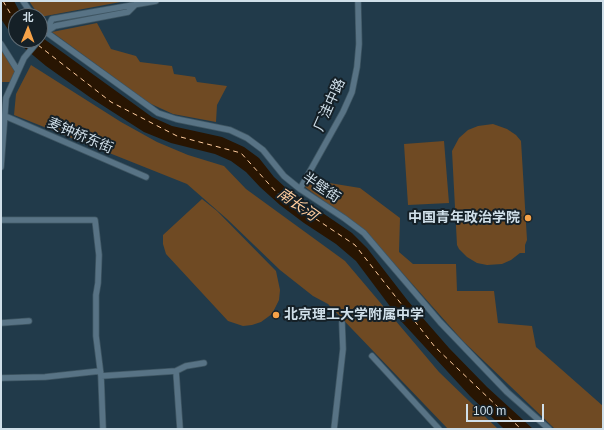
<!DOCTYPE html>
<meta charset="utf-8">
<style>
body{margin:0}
#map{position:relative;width:604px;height:430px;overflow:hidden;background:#213a4a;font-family:Helvetica,"Noto Sans SC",sans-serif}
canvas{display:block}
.frame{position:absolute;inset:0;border:2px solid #d0dfe9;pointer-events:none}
.north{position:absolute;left:8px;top:8px;width:40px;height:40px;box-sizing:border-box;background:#152027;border:1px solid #606c75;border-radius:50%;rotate:1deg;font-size:11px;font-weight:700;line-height:16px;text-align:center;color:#d0dfe9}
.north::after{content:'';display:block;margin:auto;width:14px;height:18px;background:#f6a248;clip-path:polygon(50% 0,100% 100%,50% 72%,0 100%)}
.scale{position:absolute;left:466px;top:404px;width:78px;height:18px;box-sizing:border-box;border:2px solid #d0dfe9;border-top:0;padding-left:5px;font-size:12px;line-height:14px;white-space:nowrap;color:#d0dfe9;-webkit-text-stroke:3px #152027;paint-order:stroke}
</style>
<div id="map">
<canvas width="604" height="430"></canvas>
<div class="frame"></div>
<div class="north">北</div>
<div class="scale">100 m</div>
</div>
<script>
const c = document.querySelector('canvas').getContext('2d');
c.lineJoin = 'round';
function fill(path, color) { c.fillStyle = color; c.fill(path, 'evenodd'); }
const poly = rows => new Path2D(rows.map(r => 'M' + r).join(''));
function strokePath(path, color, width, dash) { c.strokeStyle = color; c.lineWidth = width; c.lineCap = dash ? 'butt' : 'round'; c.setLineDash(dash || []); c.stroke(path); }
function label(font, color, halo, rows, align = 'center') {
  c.font = font + ' Helvetica,"Noto Sans SC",sans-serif'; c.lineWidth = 4; c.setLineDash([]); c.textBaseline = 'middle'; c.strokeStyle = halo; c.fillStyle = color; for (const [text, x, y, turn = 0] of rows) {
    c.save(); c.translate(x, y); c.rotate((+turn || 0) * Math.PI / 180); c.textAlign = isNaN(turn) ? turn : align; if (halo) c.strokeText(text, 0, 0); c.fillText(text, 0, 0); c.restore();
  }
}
fill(poly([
 [29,1,126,1,40,17],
 [97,23,111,49,136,56,140,62,172,66,174,74,195,77,197,82,227,86,217,105,216,122,173,114,149,103,52,32],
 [1,49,15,72,10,82,1,82],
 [31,65,121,122,157,142,188,155,224,166,246,189,345,261,439,372,498,429,448,429,328,304,313,296,280,270,227,219,187,184,14,115,16,94],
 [493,124,507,129,516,135,521,141,527,240,525,245,525,253,520,253,511,260,502,264,487,265,477,263,467,257,459,249,457,245,452,151,459,138,468,130,478,126],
 [444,141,449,203,408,205,404,144],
 [311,180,360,188,400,218,399,252,413,264,456,264,457,291,494,291,498,323,532,326,536,347,603,406,603,429,555,429,463,341,367,233,305,187],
 [202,199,217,211,276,271,280,290,279,300,272,314,261,322,252,325,243,326,228,321,166,254,163,244,163,235]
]), '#6f4a23');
fill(poly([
 [1,1,14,1,22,16,16,16,16,40,40,40,40,36,152,117,172,126,222,137,244,147,259,158,274,177,286,188,352,233,367,248,408,301,449,348,487,387,533,429,504,429,502,427,470,396,401,321,356,261,336,244,304,223,280,205,260,187,246,172,231,161,215,154,171,143,144,132,91,98,46,66,16,41,1,19]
]), '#281502');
strokePath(poly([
 [3,1,16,23],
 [32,40,35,43],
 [38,45,111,102,177,136,241,153,277,193,355,245,435,347,521,429]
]), '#ffcc9d', 1, [5, 4]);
const minor = poly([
 [23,1,33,16],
 [40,25,46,32,158,113,176,119,230,130,247,138,263,150,284,176,300,189,344,218,364,233,440,322,507,392,549,429],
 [46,32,52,19,156,1],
 [40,38,46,32,55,26,128,12,136,4],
 [1,44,18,71],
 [5,116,146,177],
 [1,167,6,98,24,58,39,40],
 [300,189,343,112,352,92,357,67,359,44,358,1],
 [1,220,95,220,99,255,98,283,96,295,96,336,101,376],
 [1,323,29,321],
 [372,356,439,429],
 [176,371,186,366,204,363],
 [1,378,45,377,100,371],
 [103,429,101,376,176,371,180,429],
 [334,429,343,349,342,323]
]);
strokePath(minor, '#3f5663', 7);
strokePath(minor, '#587385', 5.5);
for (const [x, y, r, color] of [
 [528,218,4,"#f6a248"],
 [276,315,4,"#f6a248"]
]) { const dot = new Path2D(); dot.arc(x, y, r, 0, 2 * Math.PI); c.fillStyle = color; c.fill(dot); strokePath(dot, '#152027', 1.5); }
label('14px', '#d0dfe9', '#152027', [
 ["厂洼中路",330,105,-66],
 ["麦钟桥东街",80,136,23],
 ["半壁街",321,188,34]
]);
label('bold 14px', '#d0dfe9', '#152027', [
 ["中国青年政治学院",520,218],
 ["北京理工大学附属中学",284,315,"left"]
], 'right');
label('italic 15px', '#ffcc9d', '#152027', [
 ["南长河",297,205,35]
]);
</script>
